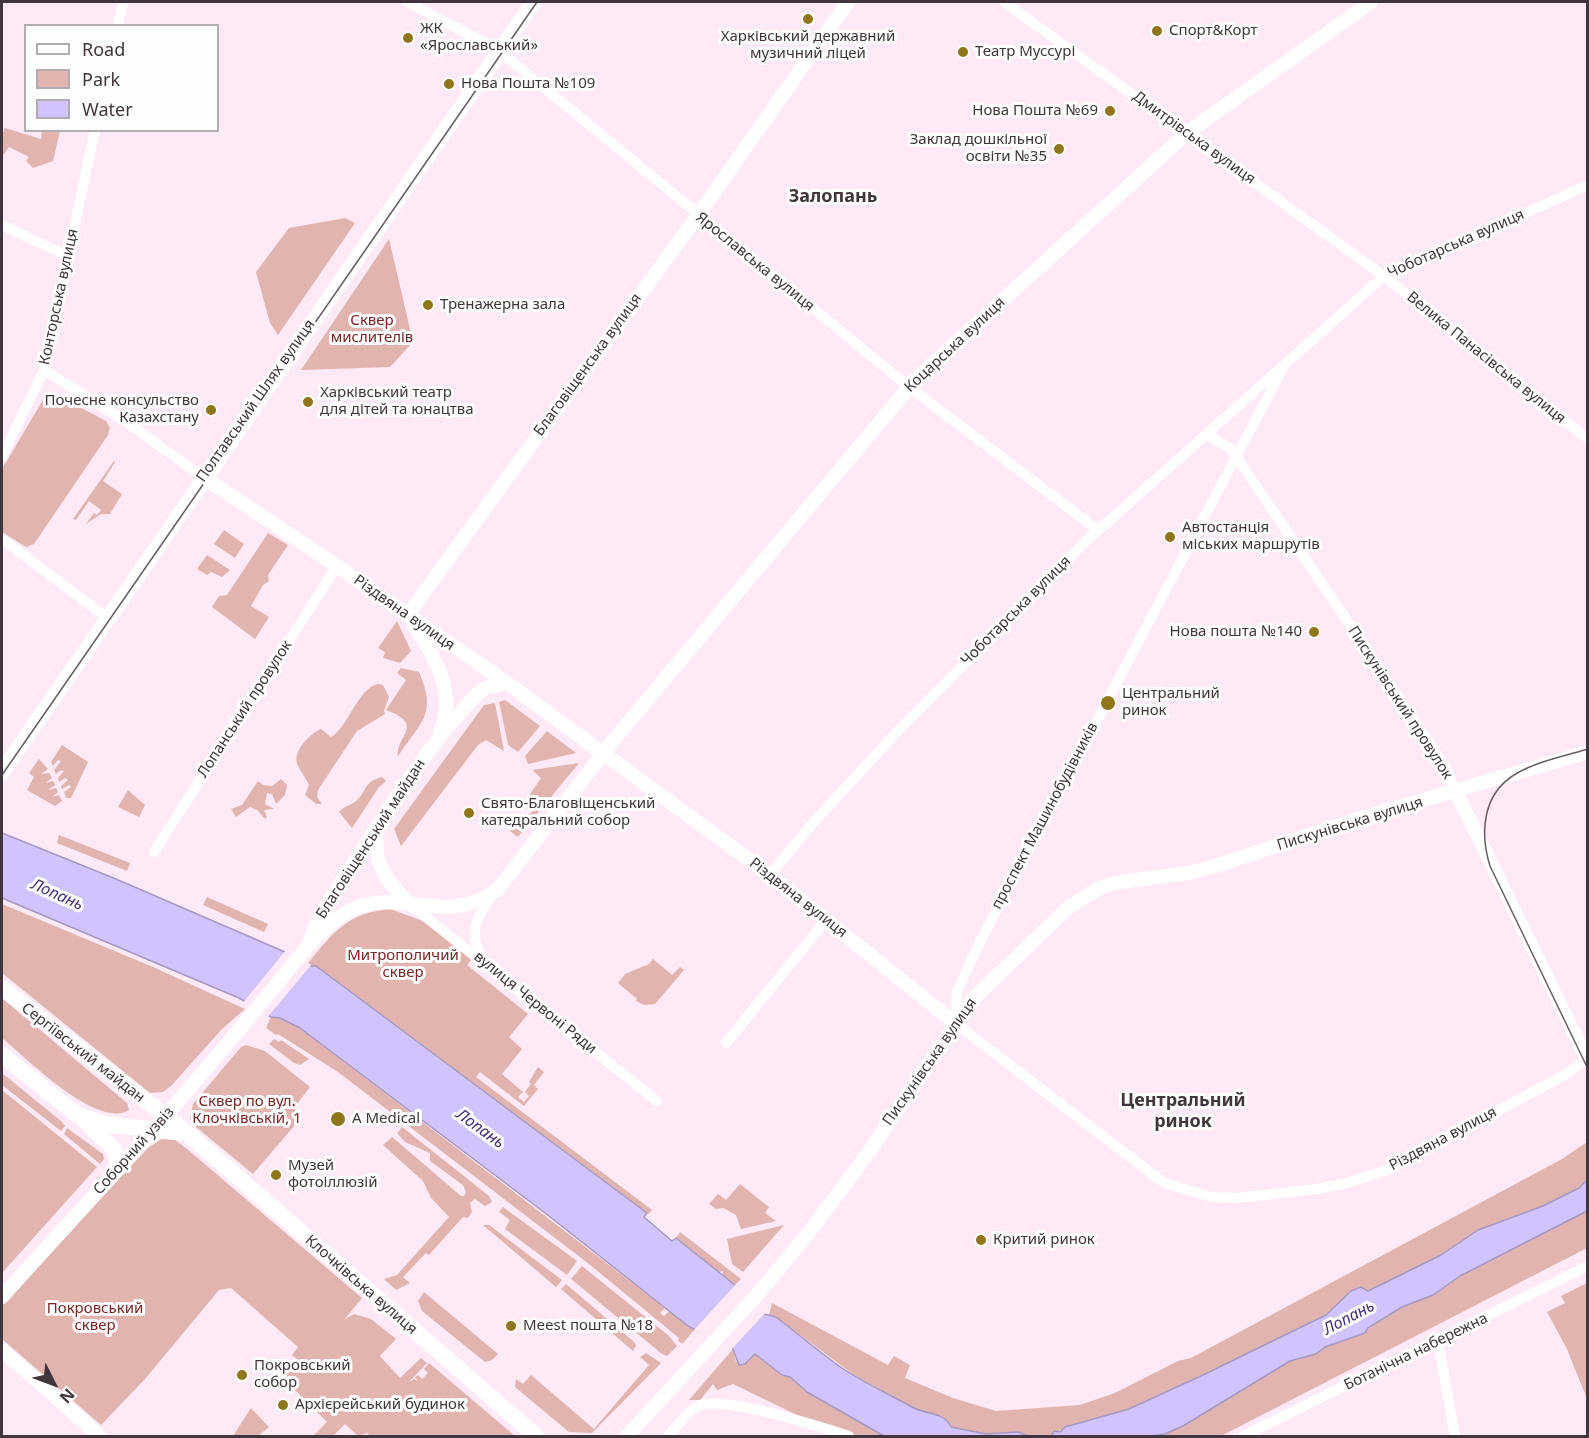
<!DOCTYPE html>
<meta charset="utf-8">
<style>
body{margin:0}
#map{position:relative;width:1589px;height:1438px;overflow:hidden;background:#fee9f6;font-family:"Noto Sans",sans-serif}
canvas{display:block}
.frame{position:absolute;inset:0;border:3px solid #41363d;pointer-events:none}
.legend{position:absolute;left:24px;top:24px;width:195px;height:108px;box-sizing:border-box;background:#fdfdfd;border:2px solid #b2adb0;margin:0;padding:8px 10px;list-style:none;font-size:18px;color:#41363d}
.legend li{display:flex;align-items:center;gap:12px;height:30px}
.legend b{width:30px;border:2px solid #b2adb0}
.north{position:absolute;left:24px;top:1354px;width:60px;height:60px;-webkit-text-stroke:4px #fdfdfd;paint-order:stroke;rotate:132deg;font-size:16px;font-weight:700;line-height:24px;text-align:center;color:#41363d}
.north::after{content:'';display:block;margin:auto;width:21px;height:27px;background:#41363d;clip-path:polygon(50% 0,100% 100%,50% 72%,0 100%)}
</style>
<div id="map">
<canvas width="1589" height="1438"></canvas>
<div class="frame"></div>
<ul class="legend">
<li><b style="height:8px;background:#fff"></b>Road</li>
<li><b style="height:16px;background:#e2b4af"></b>Park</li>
<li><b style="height:16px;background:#d1c3fd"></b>Water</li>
</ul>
<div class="north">N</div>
</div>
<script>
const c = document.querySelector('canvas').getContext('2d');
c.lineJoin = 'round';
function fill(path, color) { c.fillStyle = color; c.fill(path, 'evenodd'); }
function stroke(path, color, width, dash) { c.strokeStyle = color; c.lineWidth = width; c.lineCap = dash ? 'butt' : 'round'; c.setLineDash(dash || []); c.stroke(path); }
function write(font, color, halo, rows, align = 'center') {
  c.font = font + ' "Noto Sans",sans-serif'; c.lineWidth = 6; c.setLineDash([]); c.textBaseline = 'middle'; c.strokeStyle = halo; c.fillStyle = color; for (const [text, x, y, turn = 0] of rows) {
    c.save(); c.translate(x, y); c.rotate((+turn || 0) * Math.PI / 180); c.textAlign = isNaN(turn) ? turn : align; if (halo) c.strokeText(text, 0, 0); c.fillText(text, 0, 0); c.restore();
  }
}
const green = new Path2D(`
 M5,128L41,139L42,131H60L53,161L33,168L26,161L29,157L9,147L2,157V135Z
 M345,218L355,223L278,335L270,323L256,272L289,228Z
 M389,239L413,342L390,367L301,370Z
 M47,393L55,394L106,421L110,428L108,435L34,544L26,547L2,532V469Z
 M114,461L115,462L103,481L122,494L110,514H101L86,524L94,513L97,515L101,510L89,501L76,520L73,519Z
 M224,530L244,544L235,558L214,544Z
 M268,533L288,545L268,575L269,581L263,585L251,606L269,617L255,639L212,607L219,596L227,595Z
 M207,555L230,570L222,577L211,572L207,575L197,569Z
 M397,621L411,651L400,663L383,658L385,652L378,648Z
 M401,668L419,672C437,714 422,721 398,756C396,735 426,725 386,710L406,680L397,673Z
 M378,684L383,685L389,697L384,711L385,714L357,731L318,790L317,797L322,804H316L305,795L309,785C306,778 300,771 297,764C293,750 311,733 321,729L331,737C346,730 359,687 378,684Z
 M505,700L540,726L518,752L508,745L499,702Z
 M495,703L504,751L486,740L478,745L401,846L394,829L484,705Z
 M547,731L576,753L528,764L525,756Z
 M62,745L88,762L71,798H66L64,792L71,787L69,785L62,789L61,786L68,780L65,778L59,782L58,778L64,771L61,770L56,774L54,770L61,761L58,760L53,766L51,762Z
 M39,759L48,769L41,774L49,773L52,778L46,783L53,781L55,785L48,790L56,788L58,792L52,797L59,795L62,801L55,806L27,790L34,777L29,773Z
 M579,763L518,837L510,831L534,810L530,794L541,778L532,770Z
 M382,777L386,781L379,787L352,828L339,812C344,806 349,806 355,802C367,793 362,782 382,777Z
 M281,779L287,785L285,795L276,804L272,794L267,793L265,804L274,809L264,810L267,817L265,819L257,810L250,807L236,817L231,809L242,805L258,781L263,785L272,786Z
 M128,790L145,805L139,817L118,807Z
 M59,835L130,863L127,871L57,843Z
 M207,897L268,924L264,932L203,905Z
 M2,904L153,967L245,1009L222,1029L171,1086L163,1092L150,1093L2,973Z
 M390,909L423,921L472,959L467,965L528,1014L509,1037L522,1049L502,1074L523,1092L518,1097L524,1102L529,1096L525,1092L531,1084L529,1082L538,1067L544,1072L534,1085L538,1089L524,1106L480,1072L476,1077L652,1210L649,1214L417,1041L308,963C334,932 347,913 390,909Z
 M653,959L672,975L680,967L684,970L655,1004L644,1005L636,1001L637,999L618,983L625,974L649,964Z
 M2,998L127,1103L129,1110C98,1130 26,1058 2,1038Z
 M271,1017L280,1018L300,1028L665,1308L660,1313L664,1316L669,1311L688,1326L696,1328L682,1344L678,1340L679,1338L589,1264L338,1072L278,1034L276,1035L266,1028Z
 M274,1039L279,1042L281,1040L309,1059L300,1065L294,1063L269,1044Z
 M246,1045L265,1051L310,1087L294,1108L301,1118L253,1174L196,1127L190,1119L193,1104L241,1047Z
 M2,1073L61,1121L65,1126L61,1131L2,1085Z
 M2,1090L97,1167L2,1273Z
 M402,1127L489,1196L492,1202L485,1206L475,1199L470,1203L472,1212L468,1218L463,1217L429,1255L426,1253L403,1277L410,1283L396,1290L384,1279L397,1275L449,1217L431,1198L423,1181L383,1145L392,1137L461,1196H464L466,1192L463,1185L430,1161V1153L405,1142L397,1133Z
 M67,1128L103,1154L104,1159L100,1164L64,1134Z
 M161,1139L175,1140L187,1149L362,1298L344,1320L354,1314L371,1319L396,1339L380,1356L400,1378L421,1358L427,1363L409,1382L414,1379L418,1381L415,1377L418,1375L422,1379L428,1373L424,1369L429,1363L515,1436H370L367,1433L358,1436L345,1424L333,1436H313L327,1422L278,1373L287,1361L295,1364L300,1362L292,1355L298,1347L231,1288L219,1290L145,1379L101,1425L2,1339V1303L148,1148Z
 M1587,1142V1180L1579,1188L1543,1206L1478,1230L1441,1255L1368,1291H1351L1336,1308L1303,1327L1129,1409L1065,1427L1051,1436H1028L1018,1432L986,1434L951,1427L942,1416L921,1412L854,1375L776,1317L769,1315L772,1303L888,1365L894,1356L910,1365L905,1378L953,1398L996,1411L1080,1405L1115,1393L1178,1361L1191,1358L1562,1159Z
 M740,1184L769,1207L765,1213L776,1221L741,1229L736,1215L723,1208L716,1209L709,1204L718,1194L726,1200Z
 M503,1207L577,1261L567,1275L505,1229L510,1220L499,1212Z
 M1587,1211V1248L1221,1436H1150L1165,1434L1183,1426L1290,1361L1350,1336L1356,1337L1402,1307L1433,1295L1460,1276Z
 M483,1225H489L562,1280L556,1287Z
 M784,1225L743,1272L732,1264L727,1239Z
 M680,1232L741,1279L735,1285L722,1275L723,1271L718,1272L676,1238Z
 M582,1266L669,1336L677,1346L667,1356L662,1354L571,1279Z
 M1587,1283V1399L1567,1349L1547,1312L1565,1303L1561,1296Z
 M566,1284L633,1341L636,1345L633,1351L561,1289Z
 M424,1292L498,1354L492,1360L485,1362L422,1311L418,1301Z
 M733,1349L736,1362L755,1354L782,1375L790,1377L807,1392L884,1436H831L801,1417L733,1384L717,1390L713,1384L700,1400H689Z
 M646,1353L661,1363L592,1433L569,1432L515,1387L516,1379L523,1384L531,1375L594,1429L649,1365L640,1357Z
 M251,1408L269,1427L258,1436H233Z`);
const water = new Path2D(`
 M2,833L116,879L285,952L310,966H316L647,1213L644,1217L672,1241L676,1238L735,1285L764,1314L776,1317C797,1333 817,1350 839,1366C862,1382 887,1393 912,1407C925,1415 944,1411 951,1427L986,1434L1018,1432L1028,1436H1044H884L807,1392L790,1377L782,1375L755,1354L745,1364L739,1365L733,1349L688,1326L549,1216L300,1028L280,1018L271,1017L239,998L2,898Z
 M1587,1180V1211L1460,1276L1433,1295L1402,1307L1368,1328L1365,1333L1325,1347L1316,1354L1290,1361L1183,1426L1165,1434L1150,1436H1051L1054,1431L1060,1432L1065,1427L1129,1409L1205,1374L1326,1315L1351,1291L1361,1287L1368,1291L1441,1255L1478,1230L1543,1206L1579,1188Z`);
const pier = new Path2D(`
 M286,950L311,965L267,1018L242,1004Z
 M737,1283L767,1311L730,1351L694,1330Z`);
const street = new Path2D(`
 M407,2L497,49L909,387L1098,530
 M1004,2L1384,276L1588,439
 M118,26L123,2
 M2,225L67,256
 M1283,368L982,938L957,991L955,1023L1164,1183L1212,1197L1237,1198L1317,1189L1347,1183L1390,1169L1568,1073L1586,1059
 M44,370L125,421L203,477
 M1208,435L1231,449L1236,456L1445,766L1456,792
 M2,456L44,370L95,130
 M2,539L106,617
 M154,852L337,566
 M770,875L812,824L896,733L1082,545L1384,276L1588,185
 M412,906L657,1101
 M483,958C465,932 479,914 495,892
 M726,1043L827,919
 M1438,1341L1455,1436
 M668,1436C677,1427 691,1405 705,1404C736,1400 818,1426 849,1436
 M1243,1436L1588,1266`);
const secondary = new Path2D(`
 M203,477L337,566L507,683L770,875L955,1023
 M407,616L704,207L848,2
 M414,625C435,657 457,693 440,732
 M1456,792L1588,1061
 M377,831C372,865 389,884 412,906
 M309,945C317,915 338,887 355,861C392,803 430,743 477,694L485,688L507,683
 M2,1297C69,1222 139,1149 204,1071C229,1042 253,1013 277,984C297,959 318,930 346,913C395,883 445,930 498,889L612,742L916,379L1187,133L1371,2
 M2,1350L100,1436
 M627,1436L757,1295L807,1235L869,1152L972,1000L1069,907L1098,889L1114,883L1189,873L1215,866L1368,816L1588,752`);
const primary = new Path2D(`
 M2,772L534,2
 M2,988L187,1133L536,1436
 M2,1055L76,1114L105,1124L185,1133
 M84,1120L114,1149L119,1168`);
const tram = new Path2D(`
 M1588,749C1564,756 1535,762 1514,775C1482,795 1480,834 1490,866L1588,1069
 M2,775L537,2`);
const markers = [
 [808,19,6,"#90751b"],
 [1157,31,6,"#90751b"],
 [408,38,6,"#90751b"],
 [963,52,6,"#90751b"],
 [449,84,6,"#90751b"],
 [1110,111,6,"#90751b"],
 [1059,149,6,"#90751b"],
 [428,305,6,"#90751b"],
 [308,402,6,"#90751b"],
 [211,410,6,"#90751b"],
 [1170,537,6,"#90751b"],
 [1314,632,6,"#90751b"],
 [1108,703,8,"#90751b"],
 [469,813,6,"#90751b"],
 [338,1119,8,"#90751b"],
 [276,1175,6,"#90751b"],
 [981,1240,6,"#90751b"],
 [511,1326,6,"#90751b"],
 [242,1375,6,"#90751b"],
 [283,1405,6,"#90751b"]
];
const poiNames = [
 ["ЖК",420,29],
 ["«Ярославський»",420,46],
 ["Спорт&Корт",1169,31],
 ["Харківський державний",808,37,"center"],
 ["музичний ліцей",808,54,"center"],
 ["Театр Муссурі",975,52],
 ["Нова Пошта №109",461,84],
 ["Нова Пошта №69",1098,111,"right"],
 ["Заклад дошкільної",1047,140,"right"],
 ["освіти №35",1047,157,"right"],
 ["Тренажерна зала",440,305],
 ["Харківський театр",320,393],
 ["для дітей та юнацтва",320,410],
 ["Почесне консульство",199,401,"right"],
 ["Казахстану",199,418,"right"],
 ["Автостанція",1182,528],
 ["міських маршрутів",1182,545],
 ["Нова пошта №140",1302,632,"right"],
 ["Центральний",1122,694],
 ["ринок",1122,711],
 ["Свято-Благовіщенський",481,804],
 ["катедральний собор",481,821],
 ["A Medical",352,1119],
 ["Музей",288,1166],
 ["фотоіллюзій",288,1183],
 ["Критий ринок",993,1240],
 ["Meest пошта №18",523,1326],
 ["Покровський",254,1366],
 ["собор",254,1383],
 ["Архієрейський будинок",295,1405]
];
const streetNames = [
 ["Дмитрівська вулиця",1194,138,36],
 ["Чоботарська вулиця",1456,244,-24],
 ["Ярославська вулиця",755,262,39],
 ["Конторська вулиця",59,297,-78],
 ["Коцарська вулиця",955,345,-43],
 ["Велика Панасівська вулиця",1486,358,39],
 ["Благовіщенська вулиця",588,365,-54],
 ["Полтавський Шлях вулиця",256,401,-55],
 ["Чоботарська вулиця",1016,611,-45],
 ["Різдвяна вулиця",404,613,35],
 ["Пискунівський провулок",1400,703,57],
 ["Лопанський провулок",245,709,-57],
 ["проспект Машинобудівників",1045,816,-62],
 ["Пискунівська вулиця",1350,824,-17],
 ["Благовіщенський майдан",371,839,-57],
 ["Різдвяна вулиця",798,898,38],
 ["вулиця Червоні Ряди",535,1003,39],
 ["Сергіївський майдан",83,1053,38],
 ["Пискунівська вулиця",930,1062,-55],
 ["Різдвяна вулиця",1443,1139,-28],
 ["Соборний узвіз",134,1151,-48],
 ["Клочківська вулиця",361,1285,41],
 ["Ботанічна набережна",1416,1352,-26]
];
const parkNames = [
 ["Сквер",372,321],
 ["мислителів",372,338],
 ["Митрополичий",403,956],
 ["сквер",403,973],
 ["Сквер по вул.",247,1102],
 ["Клочківській, 1",247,1119],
 ["Покровський",95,1309],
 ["сквер",95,1326]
];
const waterNames = [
 ["Лопань",57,895,24],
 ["Лопань",480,1129,36],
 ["Лопань",1349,1318,-28]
];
const quarterNames = [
 ["Залопань",833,197],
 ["Центральний",1183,1101],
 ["ринок",1183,1122]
];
fill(green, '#e2b4af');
fill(water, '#d1c3fd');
stroke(water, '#a699c3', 1.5);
fill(pier, '#fee9f6');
stroke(street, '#fff', 10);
stroke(secondary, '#fff', 14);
stroke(primary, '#fff', 16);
stroke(tram, '#695c64', 1.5);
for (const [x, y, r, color] of markers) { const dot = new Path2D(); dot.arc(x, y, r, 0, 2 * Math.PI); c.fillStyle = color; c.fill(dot); stroke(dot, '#fdfdfd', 2); }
write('15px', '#41363d', '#fdfdfd', poiNames, 'left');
write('15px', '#41363d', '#fdfdfd', streetNames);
write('15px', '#752625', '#fdfdfd', parkNames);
write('italic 16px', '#462f73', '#fdfdfd', waterNames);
write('bold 18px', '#41363d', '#fdfdfd', quarterNames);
</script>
